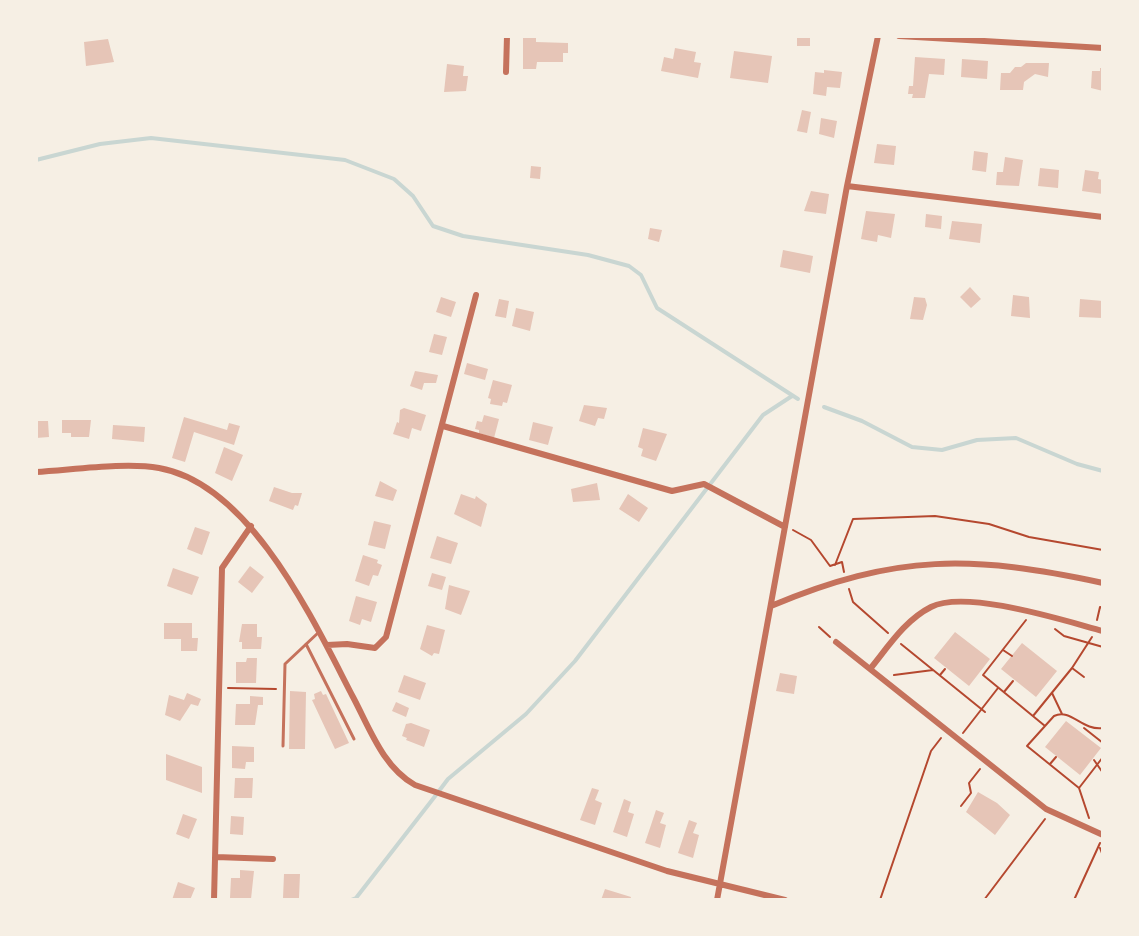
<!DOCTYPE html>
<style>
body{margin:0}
#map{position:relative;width:1139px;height:936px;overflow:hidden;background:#f6efe4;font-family:"IBM Plex Sans",sans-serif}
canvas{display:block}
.frame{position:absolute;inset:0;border:38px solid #f6efe4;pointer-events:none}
</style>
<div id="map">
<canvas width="1139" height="936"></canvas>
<div class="frame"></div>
</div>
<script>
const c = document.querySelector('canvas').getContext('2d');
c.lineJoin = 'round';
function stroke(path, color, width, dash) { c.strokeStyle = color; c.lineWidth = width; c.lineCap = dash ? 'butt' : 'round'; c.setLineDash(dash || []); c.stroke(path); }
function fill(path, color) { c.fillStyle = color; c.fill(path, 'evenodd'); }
const stream = new Path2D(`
 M36,160L100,144L151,138L345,160L394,179L413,196L433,226L463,236L588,255L629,266L641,275L657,308L798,399
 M824,407L862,421L912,447L942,450L977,440L1016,438L1077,464L1103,471
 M439,791L448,779L526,714L575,661L763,415L792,396
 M351,900L356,898L436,795`);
const building = new Path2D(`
 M523,36H536V42L568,43V53H563V62H537L536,69H523Z
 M797,36H810V46H797Z
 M108,39L114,62L86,66L84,42Z
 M675,48L696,52L694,62L701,63L698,78L661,71L664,57L673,59Z
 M734,51L772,56L768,83L730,78Z
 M915,57L945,59L944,75L929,74L925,98H912L913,94H908L909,86H913Z
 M962,59L988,61L987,79L961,77Z
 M1026,63H1049L1048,77L1035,74L1024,82L1023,90H1000L1001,73H1010L1015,67H1021Z
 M447,64L464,66L463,76H468L466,91L444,92Z
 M1100,68H1103V91L1091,88L1092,71H1100Z
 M824,70L842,72L840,88L827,87L826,96L813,94L815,72L824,73Z
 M802,110L811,112L807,133L797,131Z
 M821,118L837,121L834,138L819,134Z
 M877,144L896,146L894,165L874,163Z
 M974,151L988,153L986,172L972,170Z
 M1005,157L1023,160L1019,186L996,185L997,172H1003Z
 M531,166L541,167L540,179L530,178Z
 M1040,168L1059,170L1058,188L1038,186Z
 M1085,170L1099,172L1098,179L1103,180V194L1082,191Z
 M811,191L829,194L826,214L804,211Z
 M866,211L895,214L891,238L878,235L877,242L861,239Z
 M926,214L942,216L941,229L925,227Z
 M952,221L982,224L980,243L949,239Z
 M650,228L662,230L659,242L648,239Z
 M783,250L813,256L810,273L780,267Z
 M970,287L981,299L971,308L960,297Z
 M1013,295L1029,297L1030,318L1011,316Z
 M441,297L456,302L451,317L436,312Z
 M914,297L925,298L927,305L923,320L910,319Z
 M499,299L509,301L506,318L495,316Z
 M1080,299L1103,301V318L1079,317Z
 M516,308L534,312L530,331L512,326Z
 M434,334L447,337L442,355L429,352Z
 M467,363L488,369L485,380L464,374Z
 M415,371L438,375L436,383H424L422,390L410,386Z
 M493,380L512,385L507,403L503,402L502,406L490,404L491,399L488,398Z
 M584,405L607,408L604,419L598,418L595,426L579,421Z
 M404,408L426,415L421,431L412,428L409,439L393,434L397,422L399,423L400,410Z
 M484,415L499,419L494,438L479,433V430L475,429L477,421L482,422Z
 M184,417L227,430L229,423L240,426L234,445L194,432L185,462L172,458Z
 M62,420H91L89,437H71V433H62Z
 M36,421H48L49,437L36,438Z
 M533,422L553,427L548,445L529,440Z
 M113,425L145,427L144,442L112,439Z
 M643,428L667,434L656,461L641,456L643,449L638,447Z
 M224,447L243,455L232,481L215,473Z
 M380,481L397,490L393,501L375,496Z
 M597,483L600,500L573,502L571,489Z
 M274,487L292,493H302L298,506L295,505L293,510L269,501Z
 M461,494L475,499L476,496L487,504L481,527L454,514Z
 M628,494L648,508L639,522L619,509Z
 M374,521L391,525L385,549L368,545Z
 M195,527L210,532L202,555L187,549Z
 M437,536L458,543L451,564L430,558Z
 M363,555L378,560L377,563L382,565L378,576L373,575L369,586L355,581Z
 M250,566L264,577L252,593L238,582Z
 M173,568L199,577L192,595L167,586Z
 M432,573L446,577L442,590L428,586Z
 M449,585L470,591L461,615L445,609Z
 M356,596L377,602L371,622L362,619L360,625L349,621Z
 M164,623H192V638H198L197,651H181V639H164Z
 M242,624H257V637H262L261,649H242V642H239Z
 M427,625L445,630L439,654L434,653L432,656L420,649Z
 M955,632L990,659L969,686L934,658Z
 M1022,643L1057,671L1036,697L1001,669Z
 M247,658H257L256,683H236V662H246Z
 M780,673L797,676L794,694L776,691Z
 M404,675L426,683L420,700L398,692Z
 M290,691L306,692L305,749H289Z
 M321,691L323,695L326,694L349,743L335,749L312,700L315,699L314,694Z
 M187,693L201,699L198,706L191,704L180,721L165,715L169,695L184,700Z
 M250,696L263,697V705H258L255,725H235L236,704H250Z
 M396,702L409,708L406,717L392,711Z
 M1066,721L1101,748L1080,775L1045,747Z
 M411,723L430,730L424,747L406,740L407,738L402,736L406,724Z
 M232,746L254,747V762H246L245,769L232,768Z
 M166,754L202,767V793L166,780Z
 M235,778H253L252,798H234Z
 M592,788L599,790L595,800L602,803L595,825L580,820Z
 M978,792L997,803L1010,815L995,835L966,812Z
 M624,799L631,802L628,812L634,814L627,837L613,832Z
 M656,810L664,813L660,823L666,825L660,848L645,843Z
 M183,814L197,819L189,839L176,834Z
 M231,816L244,817L243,835L230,834Z
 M689,820L697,823L693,833L699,835L693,858L678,853Z
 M240,870L254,871L251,899L230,898L231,878H240Z
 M284,874H300L299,898H283Z
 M178,882L195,888L190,900H172Z
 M605,889L631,897L630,900H601Z`);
const path = new Path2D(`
 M793,530L811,540L830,566L842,562L844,572
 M835,565L853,519L935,516L989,524L1029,537L1103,550
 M849,589L853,602L888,633
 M1026,620L983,675L1045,726
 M1097,620L1100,607L1103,608
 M819,627L830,637
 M1055,629L1064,636L1103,647
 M901,644L985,712
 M1003,650L1012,656
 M1072,668L1084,677
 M894,675L933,670
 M940,675L945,669
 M228,688L276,689
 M1004,692L1013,681
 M1052,693L1062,714
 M1033,716L1072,668L1092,637
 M1084,728L1103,743
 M963,733L998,688
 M1094,760L1103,773
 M1050,764L1056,757
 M1079,788L1103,757
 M961,806L971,793L969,783L980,769
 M1089,818L1079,788L1027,746L1054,716C1071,708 1082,731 1103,728
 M1100,848L1103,856
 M880,900L931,751L941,738
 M984,900L1045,819
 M1074,900L1100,843`);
const service = new Path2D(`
 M306,644L354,739
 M283,746L285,664L319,632`);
const minor = new Path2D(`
 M899,36L1103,48
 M506,72L507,36
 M847,186L1103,217
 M443,426L672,491L704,484L785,527
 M36,472C72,470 125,462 159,468C251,484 314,622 353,697C370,729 383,767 415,785L667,871L785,900
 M771,606C897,553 972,555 1103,583
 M836,642L1046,809L1103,835
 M327,645L347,644L375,648L386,637L476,295
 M870,669C888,647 905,620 931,607C966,589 1065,621 1103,631
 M216,857L273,859
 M214,900L222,568L251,526
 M717,900L847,186L878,36`);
stroke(stream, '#c9d6d2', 4);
fill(building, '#e6c5b7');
stroke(path, '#b5482f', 2);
stroke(service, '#c5725c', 3);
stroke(minor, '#c5725c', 6);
</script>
